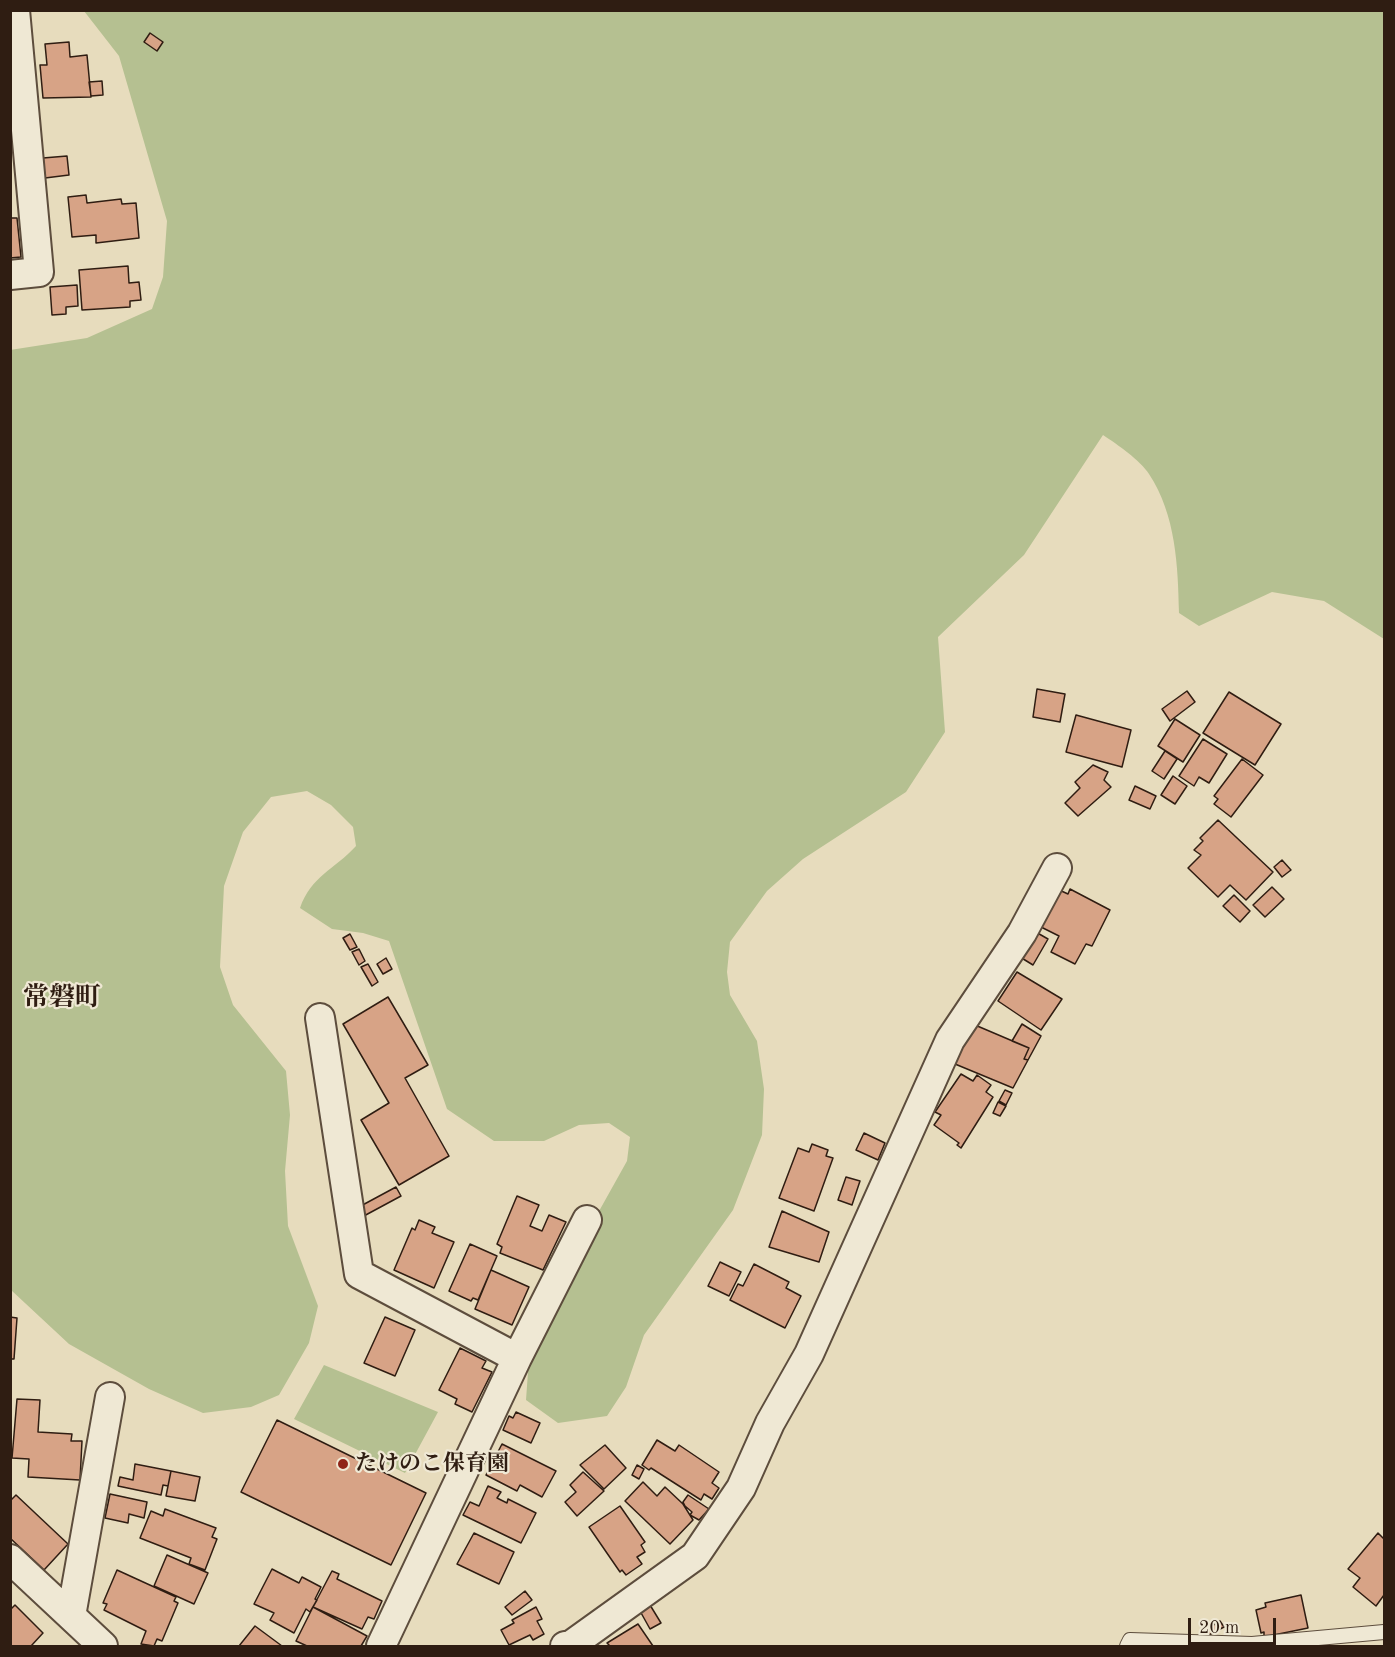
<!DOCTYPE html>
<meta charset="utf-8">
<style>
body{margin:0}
#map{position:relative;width:1395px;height:1657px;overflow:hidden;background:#e7dcbd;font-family:"Old Standard TT",serif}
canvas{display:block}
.frame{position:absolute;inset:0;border:12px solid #2f1d12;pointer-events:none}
.scale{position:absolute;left:1188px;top:1618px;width:88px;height:27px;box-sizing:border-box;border:3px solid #2f1d12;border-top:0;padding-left:8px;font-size:18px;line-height:21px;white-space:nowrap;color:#2f1d12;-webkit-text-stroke:4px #efe8d4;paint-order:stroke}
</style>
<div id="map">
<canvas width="1395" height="1657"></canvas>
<div class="frame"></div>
<div class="scale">20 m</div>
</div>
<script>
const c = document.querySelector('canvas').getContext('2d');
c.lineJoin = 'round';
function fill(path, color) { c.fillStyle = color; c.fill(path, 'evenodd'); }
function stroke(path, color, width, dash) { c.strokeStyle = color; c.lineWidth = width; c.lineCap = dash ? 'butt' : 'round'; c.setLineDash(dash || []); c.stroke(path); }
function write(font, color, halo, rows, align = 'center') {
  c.font = font + ' "Old Standard TT","Noto Serif JP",serif'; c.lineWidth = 4.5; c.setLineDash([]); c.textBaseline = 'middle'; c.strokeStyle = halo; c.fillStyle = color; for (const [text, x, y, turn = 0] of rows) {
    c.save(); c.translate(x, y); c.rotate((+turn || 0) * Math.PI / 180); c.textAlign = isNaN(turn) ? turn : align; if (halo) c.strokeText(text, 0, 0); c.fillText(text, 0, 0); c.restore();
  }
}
const green = new Path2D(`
 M84,11H1384V639L1324,601L1272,592L1199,626L1179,613C1178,566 1176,515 1149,474C1140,460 1118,445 1103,435L1024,555L938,637L945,732L906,792L803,859L767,891L730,942L727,972L730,995L757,1041L764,1089L762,1135L733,1210L644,1335L626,1387L607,1416L558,1423L526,1400L529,1358L579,1247L627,1161L630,1137L609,1123L579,1125L544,1141H494L447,1109L389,941L363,933L332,929L300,908C311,876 334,870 356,846L353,827L331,805L307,791L271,797L243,832L224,886L220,967L233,1005L286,1071L290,1115L285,1171L288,1226L318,1306L309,1343L279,1395L251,1407L203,1413L149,1389L69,1344L11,1290L10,350L87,338L152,309L163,277L167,221L119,56Z
 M324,1365L438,1412L405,1473L294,1419Z`);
const building = new Path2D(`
 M150,33L163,42L157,51L144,42Z
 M69,42L70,57L87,55L91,97L43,98L40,65H47L45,44Z
 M102,81L103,95L91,96L89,82Z
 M67,156L69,175L45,178L43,158Z
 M86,195L87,203L121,199L122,204L136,203L139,238L96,243V235L72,237L68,197Z
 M10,218H17L21,257L10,258Z
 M128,266L129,283L139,282L141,300L130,301V307L82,310L79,270Z
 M77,285L78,306L66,307V314L52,315L50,287Z
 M1037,689L1065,694L1060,722L1033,717Z
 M1187,691L1195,702L1170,721L1162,709Z
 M1229,692L1281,724L1255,765L1203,733Z
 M1076,715L1131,730L1122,767L1066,752Z
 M1175,719L1200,735L1183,762L1158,746Z
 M1203,739L1227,754L1209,783L1199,777L1194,786L1179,776Z
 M1165,751L1177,759L1164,779L1152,771Z
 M1242,759L1263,775L1231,817L1214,804L1218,799L1214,796Z
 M1093,765L1108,772L1104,780L1111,787L1078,816L1065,803L1080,788L1075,782Z
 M1173,776L1187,786L1175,804L1161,795Z
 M1135,786L1156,796L1150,809L1129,800Z
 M1218,820L1273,872L1246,900L1230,885L1218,897L1188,868L1201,855L1194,850L1203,841L1200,838Z
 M1282,860L1291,870L1282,877L1274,867Z
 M1272,887L1284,899L1265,917L1253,905Z
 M1057,889L1068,894L1070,889L1110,910L1092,946L1086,944L1075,964L1051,952L1059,936L1039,926Z
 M1234,895L1250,911L1240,922L1223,906Z
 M1034,931L1048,939L1033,965L1020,957Z
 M350,934L357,947L350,950L343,938Z
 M359,949L365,961L359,965L352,952Z
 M386,958L392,969L383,974L377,964Z
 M368,964L378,982L372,986L361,967Z
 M1017,972L1062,999L1041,1030L998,1001Z
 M388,997L428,1065L405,1078L449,1156L399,1185L361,1120L389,1103L343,1024Z
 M1022,1024L1041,1036L1028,1060L1024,1059L1029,1048L1012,1041Z
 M975,1025L1029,1048L1024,1059L1028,1060L1013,1088L955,1064L970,1030Z
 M961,1074L973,1081L977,1075L991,1085L986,1092L993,1097L961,1148L957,1145L959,1143L934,1125L941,1115L935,1112Z
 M1005,1090L1012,1093L1006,1105L999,1101Z
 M998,1102L1006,1106L1000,1116L993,1113Z
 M864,1133L885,1143L878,1160L856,1150Z
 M812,1144L828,1150L826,1156L833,1158L814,1211L779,1198L798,1148L809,1152Z
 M846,1177L860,1181L852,1205L838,1200Z
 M396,1187L401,1196L362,1217L357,1208Z
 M517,1196L539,1205L530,1226L542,1231L549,1215L566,1222L543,1270L500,1253L502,1247L497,1244Z
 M782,1211L829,1232L819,1262L769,1247Z
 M419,1220L435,1227L432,1233L454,1242L434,1288L394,1270L412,1228L415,1230Z
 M470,1244L497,1256L478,1300L473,1298L471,1301L449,1291Z
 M720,1262L741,1272L729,1296L708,1286Z
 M754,1264L789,1282L786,1288L801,1296L785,1328L730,1300L738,1284L743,1286Z
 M491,1270L529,1287L512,1325L475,1309Z
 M10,1317L17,1318L14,1359H10Z
 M385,1317L415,1330L395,1376L364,1363Z
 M460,1348L486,1361L482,1368L492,1372L472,1412L455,1404L457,1399L439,1390Z
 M17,1399L40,1400L38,1432L72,1434L71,1441H82L80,1480L28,1477L29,1459L12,1458Z
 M516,1412L540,1423L531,1443L503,1430L509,1416L513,1418Z
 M277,1420L426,1493L391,1565L241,1492Z
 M657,1440L675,1451L679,1445L719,1472L712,1483L719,1488L712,1499L704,1494L701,1500L651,1468L649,1470L642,1465Z
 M502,1444L556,1471L542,1497L520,1485L517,1491L486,1475Z
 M605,1445L626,1468L604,1489L580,1465Z
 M135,1464L171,1471L168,1486L163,1485L161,1495L118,1486L120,1477L133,1480Z
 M637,1465L644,1469L639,1479L632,1475Z
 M171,1471L200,1477L195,1501L166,1496Z
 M583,1472L604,1491L577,1516L565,1502L576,1492L570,1485Z
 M643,1482L657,1496L665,1487L683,1504L693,1520L670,1544L625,1501Z
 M488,1486L501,1492L497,1498L507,1503L508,1499L536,1513L521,1543L463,1515L470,1502L479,1506Z
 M110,1494L147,1502L144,1518L129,1514L128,1523L105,1518Z
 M16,1495L68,1544L44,1570L10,1538V1501Z
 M688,1495L709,1509L699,1520L690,1515L692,1512L685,1506L683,1502Z
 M620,1506L645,1542L641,1545L645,1552L637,1557L642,1564L626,1575L622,1570L620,1572L589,1527Z
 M165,1509L216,1528L212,1537L217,1539L205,1570L189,1564L191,1558L140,1538L151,1511L163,1516Z
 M474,1533L514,1552L499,1584L457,1564Z
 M1378,1533L1384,1539V1595L1376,1606L1353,1587L1360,1578L1348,1569Z
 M167,1555L208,1573L194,1604L154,1586Z
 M272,1569L299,1583L302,1577L321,1587L315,1599L317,1600L310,1612L306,1609L294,1633L270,1620L274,1613L254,1604Z
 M117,1570L176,1597L174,1601L178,1603L162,1641L157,1639L154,1646L141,1644L146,1631L104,1610L107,1604L103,1603Z
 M332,1571L339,1574L337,1579L382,1601L374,1619L368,1617L362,1629L313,1607Z
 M525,1591L532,1600L512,1615L505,1607Z
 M1301,1595L1308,1628L1264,1637V1632L1261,1633L1256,1610L1266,1607L1265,1603Z
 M15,1605L43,1633L31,1646H10V1610Z
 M650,1605L661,1623L650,1629L640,1611Z
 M313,1607L367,1636L361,1646H307L296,1641Z
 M536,1607L542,1619L537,1621L544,1634L533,1640L530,1635L509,1645L501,1630L514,1623L512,1620Z
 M1220,1621L1224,1627L1205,1637L1202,1632Z
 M638,1624L653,1646H610L607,1643Z
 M255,1626L282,1646H239Z`);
const service = new Path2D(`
 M1127,1646L1130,1640L1252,1644L1384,1632`);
const minor = new Path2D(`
 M10,275L39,272L15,10
 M320,1018L359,1274L517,1358L381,1646
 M517,1358L587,1220
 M10,1559L71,1616
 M103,1646L71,1616L110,1397
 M565,1646L571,1645L695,1556L741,1488L770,1423L809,1354L950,1040L1022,933L1057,868`);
const markers = [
 [343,1464,6,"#8f2418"]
];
const poiNames = [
 ["たけのこ保育園",355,1464]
];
const quarterNames = [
 ["常磐町",62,998]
];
fill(green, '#b5c091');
fill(building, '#d7a386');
stroke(building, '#2f1d12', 1.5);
stroke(service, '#5d4d3d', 16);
stroke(minor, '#5d4d3d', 32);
stroke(service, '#efe8d4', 14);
stroke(minor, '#efe8d4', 28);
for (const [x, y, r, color] of markers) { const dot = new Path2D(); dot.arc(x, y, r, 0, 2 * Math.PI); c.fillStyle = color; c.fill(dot); stroke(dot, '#efe8d4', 2); }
write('bold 22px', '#2f1d12', '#efe8d4', poiNames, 'left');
write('bold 26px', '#2f1d12', '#efe8d4', quarterNames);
</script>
